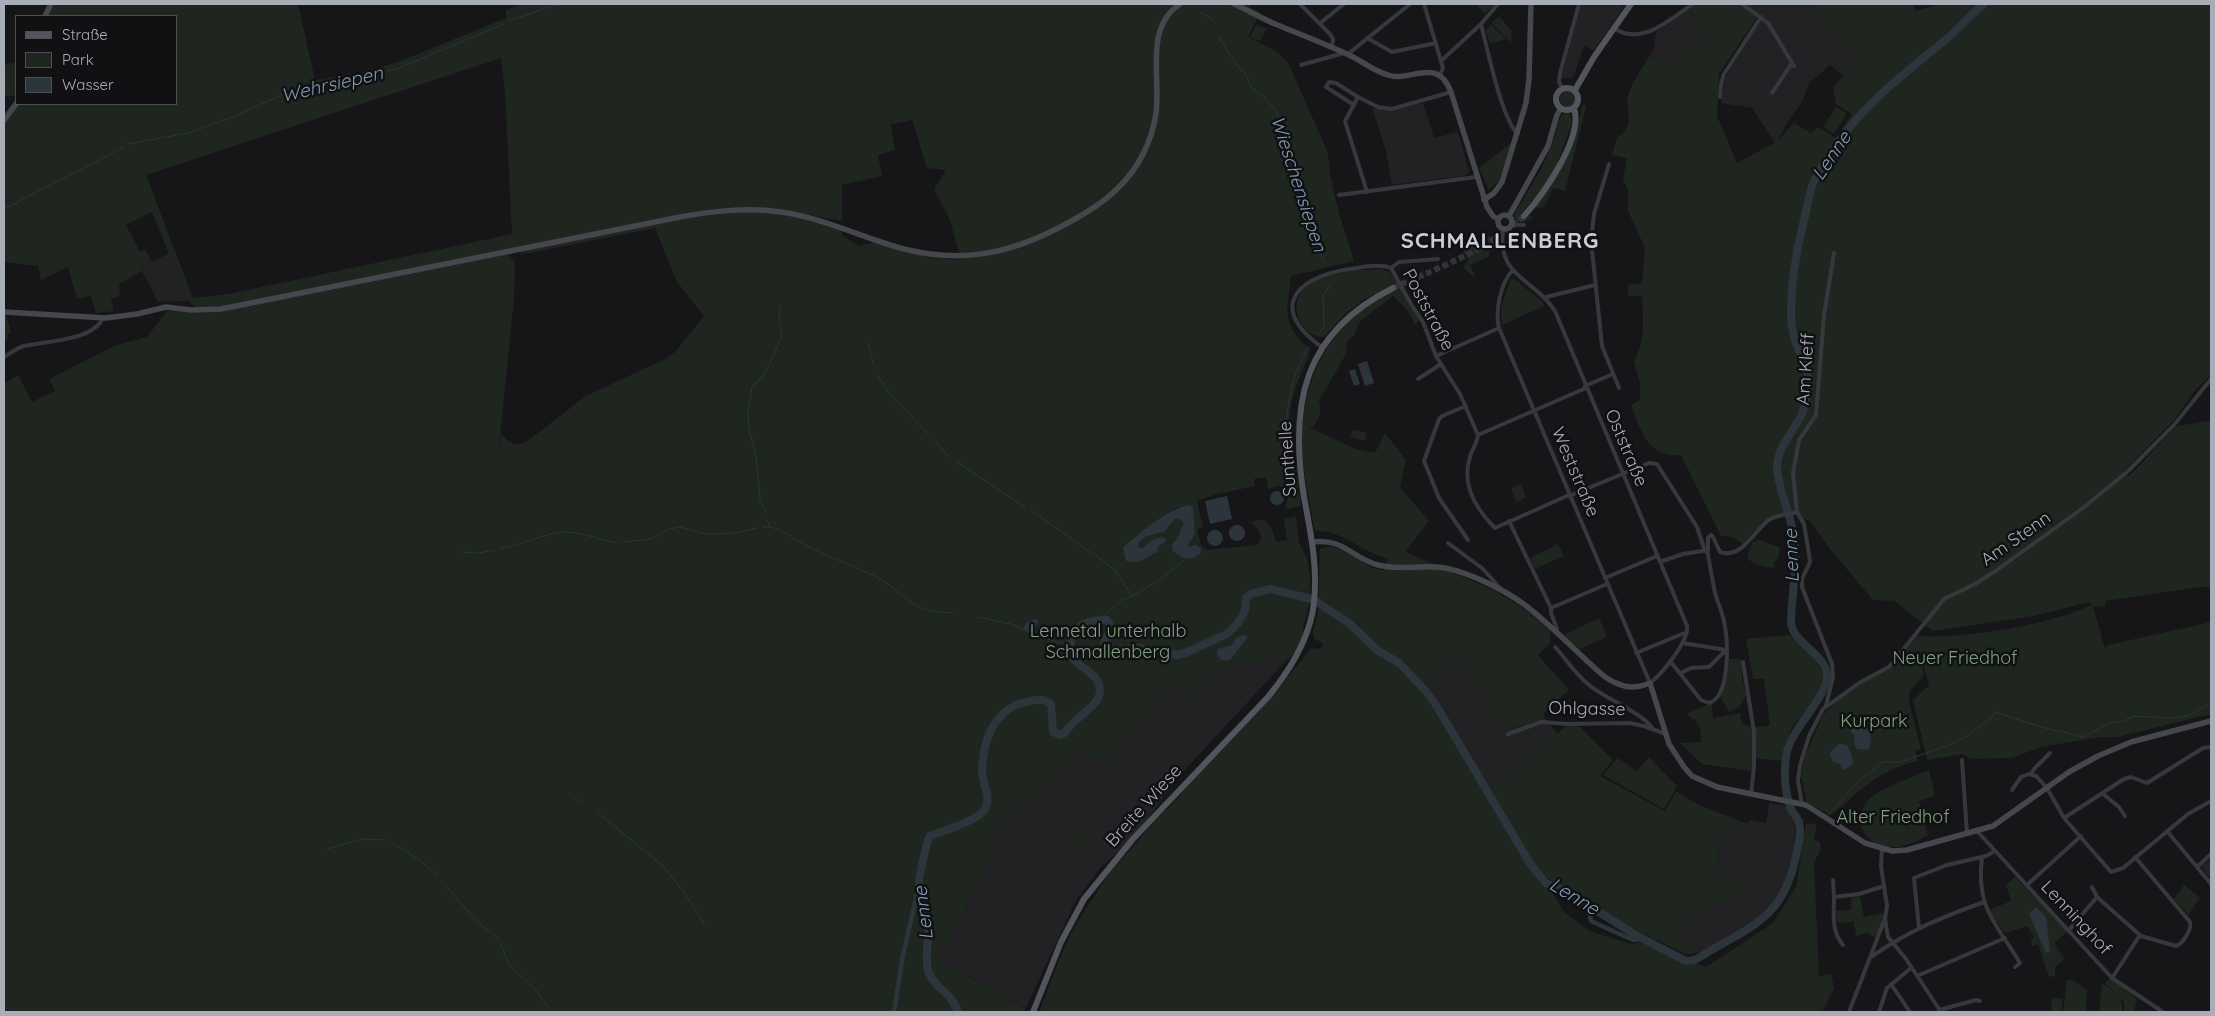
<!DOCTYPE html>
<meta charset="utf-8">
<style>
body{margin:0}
#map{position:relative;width:2215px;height:1016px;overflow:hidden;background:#161618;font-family:Quicksand,sans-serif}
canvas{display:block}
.frame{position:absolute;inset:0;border:5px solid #a8adb8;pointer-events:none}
.legend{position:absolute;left:15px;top:15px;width:162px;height:90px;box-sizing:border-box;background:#111113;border:1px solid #4d4f55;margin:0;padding:6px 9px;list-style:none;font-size:15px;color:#a8adb8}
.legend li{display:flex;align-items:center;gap:10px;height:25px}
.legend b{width:25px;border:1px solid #4d4f55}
</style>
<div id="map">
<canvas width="2215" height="1016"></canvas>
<div class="frame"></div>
<ul class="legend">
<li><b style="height:6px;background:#53555c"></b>Straße</li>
<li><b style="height:14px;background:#1e261f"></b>Park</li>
<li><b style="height:14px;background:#2c353c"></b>Wasser</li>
</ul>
</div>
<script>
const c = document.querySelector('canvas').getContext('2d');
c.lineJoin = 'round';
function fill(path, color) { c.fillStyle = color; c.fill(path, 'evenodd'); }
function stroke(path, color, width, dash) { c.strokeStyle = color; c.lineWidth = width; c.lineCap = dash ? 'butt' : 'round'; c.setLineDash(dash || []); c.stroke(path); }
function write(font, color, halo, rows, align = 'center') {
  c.font = font + ' Quicksand,sans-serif'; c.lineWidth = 5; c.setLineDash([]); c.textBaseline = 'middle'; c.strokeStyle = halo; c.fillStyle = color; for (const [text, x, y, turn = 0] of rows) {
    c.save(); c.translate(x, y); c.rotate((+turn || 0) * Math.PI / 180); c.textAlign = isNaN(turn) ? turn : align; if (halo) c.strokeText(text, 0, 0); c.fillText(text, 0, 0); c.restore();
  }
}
const built = new Path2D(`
 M1581,4H1619L1624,7L1594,50L1584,46L1573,78H1561Z
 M1745,4H1809L1861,59L1844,76L1830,65L1809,83L1802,102L1786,124L1778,141L1775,143L1752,108L1721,103L1724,80L1732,65L1763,17Z
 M1690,9L1705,39L1668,64L1650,55L1654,47L1656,32Z
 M1423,103L1434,138L1458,132L1469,172L1464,176L1392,185L1386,151L1372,108L1396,110Z
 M170,253L188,296V301L158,302L140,267Z
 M1271,651L1284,663L1179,776L1133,839L1101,867L1075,902L1026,1008L937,959L988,868L992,835L1015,798L1027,801L1080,751L1111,763L1125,737L1171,684L1244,656Z
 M1459,656L1484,694L1489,717L1498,714L1504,722L1496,729H1513L1545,719L1558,734L1528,759L1526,765L1488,788L1440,704L1424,681Z
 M1769,803L1791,807L1795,826L1794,867L1785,886L1771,907L1756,920L1707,950L1692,954L1683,937L1682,923L1690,916L1726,900L1738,893L1755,874L1721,876L1716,838L1731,832L1740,821L1748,823L1751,820L1766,823Z`);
const green = new Path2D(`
 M53,4H298L315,80L359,73L398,62L506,18V10L521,4H1249V7L1260,13L1248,37L1276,51L1288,62L1328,153L1330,175L1339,213L1354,261L1291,276C1288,309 1279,324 1310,349C1310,356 1298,379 1295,389C1287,414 1289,440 1291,465L1296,466L1301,506L1285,509C1286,499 1291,500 1285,488L1278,486L1268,489L1266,477L1254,479L1255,486L1217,494L1197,501L1203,527L1197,529L1201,545L1206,550L1257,545L1261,540L1260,532L1251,522L1264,519L1272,529L1276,542L1287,540L1284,519L1296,516L1299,543L1307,558L1310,575V601L1303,627L1304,632L1300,643L1295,653L1284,663L1276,656L1267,657L1262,662L1252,663L1248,659L1235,662L1187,697L1171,684L1125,737L1111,763L1080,751L1027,801L1020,799L1015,808L1012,807L992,838L988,868L937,959L1025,1008L1024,1012H4V384L18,375L32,402L55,391L49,379L116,345L147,337L167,311L213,312L508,254L515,262L514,299L497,466L501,434C509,442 514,447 526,442L586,396L665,359L675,352L704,316L677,282L655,228L519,255L523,251L693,217L734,212L770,213L801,218L842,230V235L859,246L874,242L932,258L961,260L950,220L934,189L946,170L927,168L912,120L891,124L895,150L878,155L882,176L842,185V221C794,212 755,204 706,210L224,306L197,308L188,301L152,212L126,225L140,252L145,250L152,261L140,267L142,271L119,284L120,296L111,299L114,311L96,313L91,296L77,299L68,267L41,280L38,266L4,262V123L19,104H176V16H48ZM501,58L505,93L512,234L229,294L193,298L146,175ZM1178,507L1195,534L1188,544L1189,547L1177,539L1184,522L1176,518L1164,532L1147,536L1138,543V547L1143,548L1152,540L1138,562L1135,537ZM1035,619L1039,620C1039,625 1035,630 1031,632L1022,628L1027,622Z
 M1475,4H1495L1485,14Z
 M1697,4H1739L1756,15V19L1719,74L1717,116L1737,163L1778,141L1794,123L1811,133L1818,127L1836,138L1852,114L1836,104L1833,87L1861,59L1809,4H1914L1916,11L1939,4H2211V375L2195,390L2174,420L2123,472L2129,476L2177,426L2208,421L2211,423V587H2199L2106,601L2105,606L2098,607L2093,606L2105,649L2108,645L2211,622V714L2118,737H2100L2041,747L2012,758L1971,759L1963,754L1927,760L1913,700L1929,685L1923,664L1914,665H1922L1924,675L1910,691L1909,702L1921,749L1915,751L1918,761C1898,766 1880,774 1864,787C1852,795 1843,808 1830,815L1807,802L1801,776L1805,756L1823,715L1839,699L1863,682L1891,668L1916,636C1964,639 2049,625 2092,605L2088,602L2034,616L1933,631L1894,601L1873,600L1830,549L1810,521L1787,513L1774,516L1743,544L1733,537L1721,536L1681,455C1677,455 1672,456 1669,455C1646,451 1638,424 1631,405L1640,400V383L1634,361C1646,341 1643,319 1642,296H1628V285L1642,283L1645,248L1628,211V189L1623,180L1627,158L1612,155L1617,138C1638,123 1623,111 1629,92C1634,79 1643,67 1650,55L1668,64L1705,39L1690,9Z
 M1499,16L1512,31L1511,43L1492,23Z
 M1491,24L1506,39L1490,44L1486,30Z
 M1256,25L1267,28L1260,41L1250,37Z
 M16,62V95L4,97V65Z
 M1560 99a8 8 0 1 1 16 0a8 8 0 1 1-16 0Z
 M1583,104L1586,107L1565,191L1553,188L1544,207L1537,208L1535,207L1551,186L1565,161L1572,146Z
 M1836,107L1847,113L1834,134L1823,127Z
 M1566,112L1570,114L1572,123L1555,169L1545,186L1521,214L1526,219L1530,215L1533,218L1523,222H1515L1514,216L1516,210C1532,186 1546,163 1555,136C1558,127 1557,117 1566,112Z
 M1512,142L1499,181L1489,190L1479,168Z
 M1489,236L1494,240L1496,250L1490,251L1489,257L1470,265L1475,276H1472L1463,267L1469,260L1463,252L1466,248Z
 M1382,269L1389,272L1397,282L1363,300L1344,315L1324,337C1300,337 1288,305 1304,289C1323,271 1357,270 1382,269Z
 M1511,279H1514L1543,302L1544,306L1502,325L1501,307Z
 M1400,287L1420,319L1415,325L1407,310L1393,296L1360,321L1354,336L1347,341L1346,354L1319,401C1322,411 1320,420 1312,427L1307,426L1355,449L1375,453L1385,433L1406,460L1400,487L1429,521L1405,552L1491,589L1520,606L1550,630V643L1538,655L1569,690L1544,713L1545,719L1503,731L1496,729L1504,722L1498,714L1489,717L1484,694L1459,657L1424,681L1488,788L1526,765L1528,759L1566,726L1580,727L1613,760L1600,776L1665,811L1676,791L1697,804L1740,821L1731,832L1716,838L1721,876L1756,874C1747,883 1739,893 1727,900C1712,908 1694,911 1682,923L1683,937L1692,954H1686L1595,911L1539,872L1565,913L1590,931L1631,944L1650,941L1705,967L1708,966L1773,923L1796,887L1806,823L1817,824L1814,840L1820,842L1821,849L1814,863L1819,976L1831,974L1834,988L1822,1012H1039L1060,958L1072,931L1089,904L1112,870L1154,822L1181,795L1185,788L1272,697L1311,648L1321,649L1323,643L1314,639L1313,632L1318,612L1320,549C1342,538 1362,570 1384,570L1388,558C1362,553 1342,529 1315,531C1310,504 1303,475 1302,448C1300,377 1333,315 1400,287Z
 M4,314H6L11,332L7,335L9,339L4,342Z
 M1353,429L1367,433L1365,441L1350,437Z
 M1521,484L1526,498L1516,502L1511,488Z
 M1758,539L1780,548L1777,561H1775L1773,568L1756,565L1747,558L1753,541L1756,542Z
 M1558,544L1564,556L1535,569L1530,558Z
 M1599,618L1607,637L1580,649L1564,635Z
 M1789,635L1815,659L1825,676L1819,696L1793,726L1785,744L1782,761L1754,758L1752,771L1702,764L1680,743L1701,742C1702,727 1698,722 1686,714L1712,703L1713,718L1740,713L1742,723C1752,729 1759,727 1770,725L1764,679H1753L1746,639Z
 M1729,659H1741L1742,677L1746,695L1739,707L1729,712L1720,696L1724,688Z
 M1649,757L1677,786L1664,809L1603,775L1618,758L1637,771Z
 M1929,770L1935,796L1919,801L1928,836C1918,840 1906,847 1895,847C1867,849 1848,820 1869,799C1879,789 1915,776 1929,770Z
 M1079,829L1085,832H1093L1084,848L1067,839L1070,834Z
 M2211,859V880L2201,866Z
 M2015,877L2068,931L2054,943L2065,959L2055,967V976L2049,977L2038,944L2032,946L2031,940L2034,938L2028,926L2005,933L1989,910L2011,901L2006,885Z
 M2184,885L2200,898L2188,915L2174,899Z
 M1860,896L1864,917L1883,913L1884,917L1876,938L1867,933L1856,936L1854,922L1837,923L1836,911L1851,910V897Z
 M2111,977L2137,999L2134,1012H2124V1002L2105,983Z
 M2067,979L2074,981L2087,990L2086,1012H2063Z
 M2104,984C2113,992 2125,998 2122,1012H2099L2102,985Z
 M2052,998L2063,999L2061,1012H2051Z`);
const water = new Path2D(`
 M1367,361L1374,383L1365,386L1358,364Z
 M1355,369L1360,384L1354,386L1349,371Z
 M1270 498a7 7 0 1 1 14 0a7 7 0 1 1-14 0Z
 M1227,496L1232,519L1210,524L1205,501Z
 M1189,505L1193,507L1195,534L1188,545L1189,547L1196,545L1201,549V553C1191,563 1181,558 1172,550V544L1177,539L1184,522L1176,518L1164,532L1147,536L1138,543V547L1143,548L1152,540L1163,537L1167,540L1158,547L1157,552L1138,562L1126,561L1123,548C1139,533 1169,508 1189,505Z
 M1229 533a8 8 0 1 1 16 0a8 8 0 1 1-16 0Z
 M1207 538a8 8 0 1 1 16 0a8 8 0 1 1-16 0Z
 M1035,619L1039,621L1033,632L1022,629L1027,622Z
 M1244,635L1248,637L1230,660H1221L1217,654L1218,649L1232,645L1236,638Z
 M1858,720C1869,727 1875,737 1868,750L1857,749L1854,743L1855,736C1851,732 1848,729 1851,722Z
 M1839,744L1847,745L1852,756L1853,765L1844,770L1840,764L1833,762L1830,755L1831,751Z
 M2036,907L2046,917L2050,952L2046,953L2029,914Z`);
const stream = new Path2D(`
 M1201,13L1214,20
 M509,21L557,4
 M1218,36L1239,68L1246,74L1251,87L1263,96L1275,110L1284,127L1290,147L1300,201L1315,244L1324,261
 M128,144L188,133L233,117L292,90L397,69L503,24
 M4,208L10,206L124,147
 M779,322L780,306
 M1317,336L1324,327L1323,296L1331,283
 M868,343L874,366
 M877,374L888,392L929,435
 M935,441L949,457
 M957,462L1025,507
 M1290,468C1289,458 1285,447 1285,437C1286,411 1293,367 1309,347
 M1031,510L1093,554
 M765,512L760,499L756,455L749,430L748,410L752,387L764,375L782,337L780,328
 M767,519L769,526
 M763,527C776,525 788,535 798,541C825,558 860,566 885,582C896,589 905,599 916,605C927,612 941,612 953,613
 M623,542L651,539L669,529L680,527L705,534L734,533L757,528
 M501,548C524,545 543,533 566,532C582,532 600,540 616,543
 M463,552L476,553
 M478,553L496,550
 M1095,555L1115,570L1132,596L1122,600L1099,620
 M1132,596L1158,581L1184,560
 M978,617L1011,624L1033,634
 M1036,635L1057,642L1070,644
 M574,798L583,803
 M597,812L663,866L686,895L705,925
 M1829,814L1859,781L1883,762H1900L1949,745L1966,737L1991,718L1995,712L2041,727L2084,737L2110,723L2124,721L2134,716L2171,718L2188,716L2211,703
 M1799,822L1804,820
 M393,843L421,861L438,876
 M327,849L363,839L384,840
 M446,886C458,900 469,913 481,925C487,930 495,933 499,940
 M501,945L509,965L537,991L551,1012`);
const canal = new Path2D(`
 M1578,899L1580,904L1589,911L1591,921L1633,940L1643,939
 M894,1012L903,955L919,886`);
const river = new Path2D(`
 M958,1012C951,991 935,989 929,973C924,961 929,940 928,926C927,911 919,898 919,885C918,880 927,840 930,836C943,831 978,821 985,809C992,798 982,784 982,772C983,732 1000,699 1044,700L1051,704L1053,732L1061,735C1067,732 1070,725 1075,721C1086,710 1108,700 1097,680C1091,671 1077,665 1070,656C1068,629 1082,619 1107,620L1111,627L1104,643L1109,650L1139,648L1177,655L1185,653L1227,634L1238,623L1245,611L1246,598L1250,594L1270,589L1312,599L1349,623L1377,650L1399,663L1425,690L1436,705L1531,865L1546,883L1567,892L1634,934L1686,961L1695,960C1744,928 1783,923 1796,856C1798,846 1802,833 1799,823C1798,818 1794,814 1791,809C1784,791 1783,766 1788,748C1794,727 1829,694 1827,675C1825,652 1790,643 1791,620C1792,592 1798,565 1794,536C1791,516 1776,482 1777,466C1778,447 1793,432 1801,416C1806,405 1808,389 1808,377C1808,366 1801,356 1797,346C1793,335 1791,324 1791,313C1791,284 1796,252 1803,224C1807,211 1808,198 1812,186C1816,175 1823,166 1829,156C1857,110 1901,76 1943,42C1958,30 1969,15 1984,4`);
const primaryTunnel = new Path2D(`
 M1393,288C1440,267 1486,251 1524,216`);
const street = new Path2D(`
 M1300,4L1330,34L1333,39L1332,47
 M1424,4L1443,68L1439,77
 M1742,4L1768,23L1794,66
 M1320,23L1344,4
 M1481,24C1487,47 1502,121 1518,134
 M1615,29C1643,46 1670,19 1693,4
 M1367,38L1392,52L1436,43
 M1348,54L1410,4
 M1441,61L1481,24L1498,4
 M1301,65L1344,53
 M1562,88L1559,82L1560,73L1579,4
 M1772,93L1792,63
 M1720,97L1721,84L1724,74L1761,17
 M1354,105L1326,87L1329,82L1336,83L1358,97
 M1609,164L1594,214L1591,240L1602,346L1619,388
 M1367,192L1345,121L1358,97L1378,107L1392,109L1451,92
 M1339,195L1476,177
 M1511,225H1524
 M1503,229C1496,277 1534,278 1555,311L1687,626C1689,641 1662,674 1650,683L1499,328C1495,312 1500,284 1512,271
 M1391,268L1399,262L1438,259
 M1546,297L1595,285
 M1323,348C1263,306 1300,274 1357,268C1367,266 1381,264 1391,268L1411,304L1423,322L1436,356L1460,394L1478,435
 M1436,356L1499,328
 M4,357C10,353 17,348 24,346C44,341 95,341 103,317
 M1418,379L1441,364
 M1585,386L1613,374
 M1466,406L1442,416L1439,419L1424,461L1439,498L1468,540
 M1569,495L1495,528C1476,509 1461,484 1470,457C1472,449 1478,442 1478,435L1586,388
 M1569,496L1649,463L1657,464L1697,527L1705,551
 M1509,521L1551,608V613L1557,629L1555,631
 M1448,543L1482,568L1501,589
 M1660,562L1683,554L1708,550V538L1711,535L1713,537L1720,552C1742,560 1756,528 1770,519C1778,515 1788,514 1797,512
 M1605,578L1657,556
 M1551,608L1607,584
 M1683,643L1726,650
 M1555,647C1567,660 1576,675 1589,685C1606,699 1643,713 1653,729
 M1636,653L1687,632
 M1670,661L1701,700L1709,703C1730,697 1728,644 1725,627C1724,615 1718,604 1715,593C1712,579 1710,564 1707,550
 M1743,662L1754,732V767L1751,794
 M1681,673L1691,668L1709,667L1726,650
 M1826,706L1833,677L1832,664L1802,587V579L1810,562L1809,554L1804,524L1797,512L1793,473L1799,440L1816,415L1824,315L1834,253
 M1508,734L1541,722L1568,724L1629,723L1644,726L1666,734
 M1962,760L1967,834
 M2031,774L2034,769L2050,753
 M2012,790L2021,777L2029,774L2036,776L2047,788L2064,818L2111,872L2123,868L2188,814L2211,801
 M2102,793L2119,807L2125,816
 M1802,804L1798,781L1800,765L1809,736L1823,709L1859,683L1889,667L1944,599L1975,584L1994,572L2083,508L2128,471L2174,425L2211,379
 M2064,818L2124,779L2131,777L2147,783L2203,748L2211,747
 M1977,831L2112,978L2163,1012
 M2167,831L2211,884
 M1882,849L1881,866L1887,906L1885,919L1888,937L1906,959L1941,1012
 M1982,857C1976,905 1993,920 2017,958L2020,963L2015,967
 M2197,867L2211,854
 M1833,880L1834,897L1859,894L1884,886
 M2027,885L2081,836
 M2092,887L2097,897
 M1834,897C1834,914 1831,931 1843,945
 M1919,928L1914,878L1947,865L1986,856L1995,851
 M2069,930L2097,897L2141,936L2176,946C2183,944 2192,929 2190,922L2135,857
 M1871,957C1908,931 1942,917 1984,902
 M1917,976L2005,938
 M2112,978L2140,935
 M1891,984L1910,1012
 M1939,1010L1976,1000L1980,1001
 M1849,1012L1884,921
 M1879,1012L1887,988L1911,968`);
const secondary = new Path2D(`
 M1234,4C1248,10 1261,18 1275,24C1299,34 1323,43 1347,54C1361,60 1373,71 1388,75C1410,83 1437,55 1451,92L1487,207L1493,216L1498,219
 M45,16L51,4
 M4,120L16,104
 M1484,200L1494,193L1502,182L1526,103L1529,79L1531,4
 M1498 222a7 7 0 1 1 14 0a7 7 0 1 1-14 0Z
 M1509,216L1548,146L1557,115L1561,108
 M4,312L106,318L137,314L166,307L191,310L221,309L680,217C714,211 747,207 781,212C824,218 863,238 904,249C963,264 1012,253 1064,225C1083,215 1102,204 1117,189C1138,169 1152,142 1156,113C1161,77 1144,28 1180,4
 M1312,542C1345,538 1351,558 1378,565C1397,570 1416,566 1435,567C1462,568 1503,589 1525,605C1547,622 1567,642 1587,661C1597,670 1607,681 1621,685C1631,689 1640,687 1650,683L1669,744L1684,767L1692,776L1717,787L1806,805L1865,843L1892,851L1907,850L1993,826L2069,772L2098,756L2131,742L2211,721`);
const primary = new Path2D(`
 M1556 99a11 11 0 1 1 22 0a11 11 0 1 1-22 0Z
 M1575,90L1594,57L1631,4
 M1524,216C1543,195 1584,137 1574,108
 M1033,1012L1061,942L1084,899L1133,839L1268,697C1289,671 1307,643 1313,610C1319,572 1311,534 1304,497C1289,404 1303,333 1393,288`);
const streetNames = [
 ["Poststraße",1428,310,62],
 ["Am Kleff",1806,369,-86],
 ["Oststraße",1626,448,67],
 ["Sunthelle",1288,459,-94],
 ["Weststraße",1575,472,67],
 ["Am Stenn",2016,539,-35],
 ["Ohlgasse",1587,709,1],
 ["Breite Wiese",1144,806,-48],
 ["Lenninghof",2076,918,47]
];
const parkNames = [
 ["Lennetal unterhalb",1108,632],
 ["Schmallenberg",1108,653],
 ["Neuer Friedhof",1955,659],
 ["Kurpark",1874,722],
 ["Alter Friedhof",1893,818]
];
const waterNames = [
 ["Wehrsiepen",332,85,-13],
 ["Lenne",1832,156,-56],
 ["Wieschensiepen",1298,184,72],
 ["Lenne",1792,556,-92],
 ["Lenne",1574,897,31],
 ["Lenne",924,913,-97]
];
const districtNames = [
 ["SCHMALLENBERG",1500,241]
];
fill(built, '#222225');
fill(green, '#1e261f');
fill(water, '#2c353c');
stroke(stream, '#2c353c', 1);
stroke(canal, '#2c353c', 4.5);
stroke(river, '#2c353c', 8);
stroke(primaryTunnel, '#333438', 6, [6, 3]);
stroke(street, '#37383d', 4);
stroke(secondary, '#45474d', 5.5);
stroke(primary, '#53555c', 6);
write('18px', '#a8adb8', '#111113', streetNames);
write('18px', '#7fa381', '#111113', parkNames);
write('italic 19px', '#7f9bb3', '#111113', waterNames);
c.letterSpacing = '1px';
write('bold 22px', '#c9ccd4', '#111113', districtNames);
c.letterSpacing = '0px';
</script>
